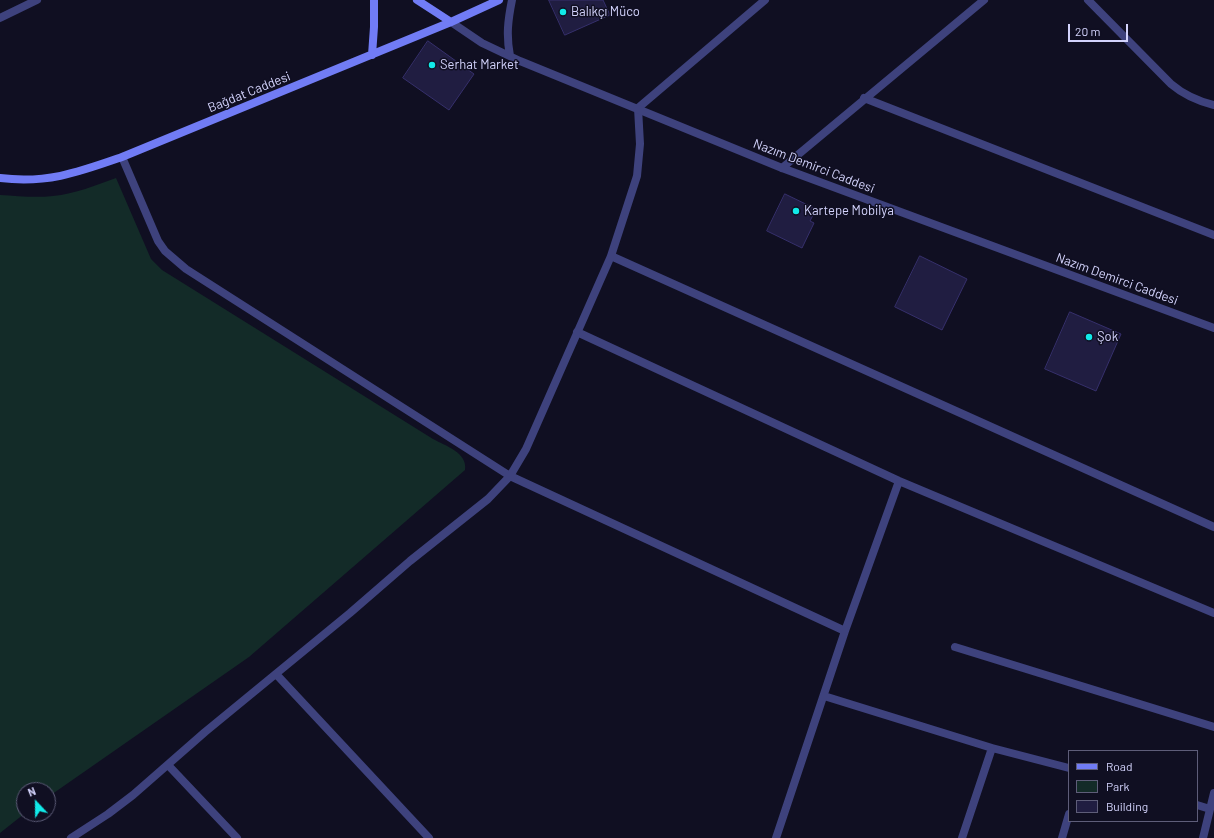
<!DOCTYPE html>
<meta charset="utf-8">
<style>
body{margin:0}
#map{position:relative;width:1214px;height:838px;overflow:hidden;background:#100f22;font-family:Barlow,sans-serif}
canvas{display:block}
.legend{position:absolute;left:1068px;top:750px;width:130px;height:72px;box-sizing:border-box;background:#100f22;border:1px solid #5e5d79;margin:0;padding:5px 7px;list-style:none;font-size:12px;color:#d3d3fc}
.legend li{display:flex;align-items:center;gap:8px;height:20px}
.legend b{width:20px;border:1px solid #5e5d79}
.north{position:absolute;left:16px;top:782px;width:40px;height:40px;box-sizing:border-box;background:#100f22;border:1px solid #5e5d79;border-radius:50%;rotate:338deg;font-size:11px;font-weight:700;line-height:16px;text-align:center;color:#d3d3fc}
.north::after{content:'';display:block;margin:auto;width:14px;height:18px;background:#11eae9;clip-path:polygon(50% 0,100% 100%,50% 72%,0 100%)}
.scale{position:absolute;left:1068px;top:24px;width:60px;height:18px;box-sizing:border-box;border:2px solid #d3d3fc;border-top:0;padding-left:5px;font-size:12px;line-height:14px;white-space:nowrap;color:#d3d3fc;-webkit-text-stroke:3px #100f22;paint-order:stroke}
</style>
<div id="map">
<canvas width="1214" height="838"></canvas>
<ul class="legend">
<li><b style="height:5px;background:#717cf5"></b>Road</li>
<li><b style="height:11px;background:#132b28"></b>Park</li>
<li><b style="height:11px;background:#201d41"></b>Building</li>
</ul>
<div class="north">N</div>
<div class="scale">20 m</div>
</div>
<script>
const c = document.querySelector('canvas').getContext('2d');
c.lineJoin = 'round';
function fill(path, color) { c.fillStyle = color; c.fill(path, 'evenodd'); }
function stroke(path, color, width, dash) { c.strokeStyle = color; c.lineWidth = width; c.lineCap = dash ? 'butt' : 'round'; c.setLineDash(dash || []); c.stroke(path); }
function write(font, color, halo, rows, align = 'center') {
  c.font = font + ' Barlow,sans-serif'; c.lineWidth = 3; c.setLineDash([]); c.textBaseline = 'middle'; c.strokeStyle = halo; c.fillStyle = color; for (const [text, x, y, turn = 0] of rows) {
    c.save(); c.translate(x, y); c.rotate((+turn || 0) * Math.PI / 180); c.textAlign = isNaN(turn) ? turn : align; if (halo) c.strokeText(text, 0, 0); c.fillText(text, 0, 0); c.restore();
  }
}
const green = new Path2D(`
 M116,178L151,259L162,270L433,439C446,446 468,453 465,470L249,657L48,797V790H24V814L0,833V195C17,196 36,198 53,196C75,194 96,185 116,178Z`);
const building = new Path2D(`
 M549,0H603L610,15L565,35Z
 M428,41L474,74L449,110L403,78Z
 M785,194L816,209L810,221L814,223L802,248L767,231Z
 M920,256L967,279L942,330L895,307Z
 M1070,312L1121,334L1096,391L1045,369Z`);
const minor = new Path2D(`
 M1088,0L1171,84C1184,95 1197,101 1214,105
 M0,18L37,0
 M864,98L1214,235
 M122,157L158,241L165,251L186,269L510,476L845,631
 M782,168L984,0
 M611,256L1214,527
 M577,332L899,481L1214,613
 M955,647L1214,727
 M276,674L429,838
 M824,696L992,748L1069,768
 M168,765L237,838
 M1197,805L1210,809
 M71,838L108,814L133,795L205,732L350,613L410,561L488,499L510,476L526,449L611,256L637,176L640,144L638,108L765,0
 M776,838L845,631L899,481
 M962,838L992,748
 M1062,838L1069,814
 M1203,838L1214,793`);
const tertiary = new Path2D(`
 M451,22L482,43L520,61L782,168L1214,328
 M510,56C506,35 508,20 512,0`);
const secondary = new Path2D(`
 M417,0L451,22
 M372,55L374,27V0
 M0,178C47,184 79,172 122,157L451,22L499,0`);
const markers = [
 [563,12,4,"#11eae9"],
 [432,65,4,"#11eae9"],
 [796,211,4,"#11eae9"],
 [1089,337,4,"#11eae9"]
];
const poiNames = [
 ["Balıkçı Müco",571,12],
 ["Serhat Market",440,65],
 ["Kartepe Mobilya",804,211],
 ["Şok",1097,337]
];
const streetNames = [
 ["Bağdat Caddesi",249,92,-22],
 ["Nazım Demirci Caddesi",814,166,21],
 ["Nazım Demirci Caddesi",1117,279,20]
];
fill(green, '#132b28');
fill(building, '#201d41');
stroke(building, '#36306c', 1);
stroke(minor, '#3e427d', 8);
stroke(tertiary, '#3e427d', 8);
stroke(secondary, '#717cf5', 8);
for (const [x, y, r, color] of markers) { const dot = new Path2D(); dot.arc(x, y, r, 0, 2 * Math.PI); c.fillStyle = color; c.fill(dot); stroke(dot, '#100f22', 1.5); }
write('13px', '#d3d3fc', '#100f22', poiNames, 'left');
write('13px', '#d3d3fc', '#100f22', streetNames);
</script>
